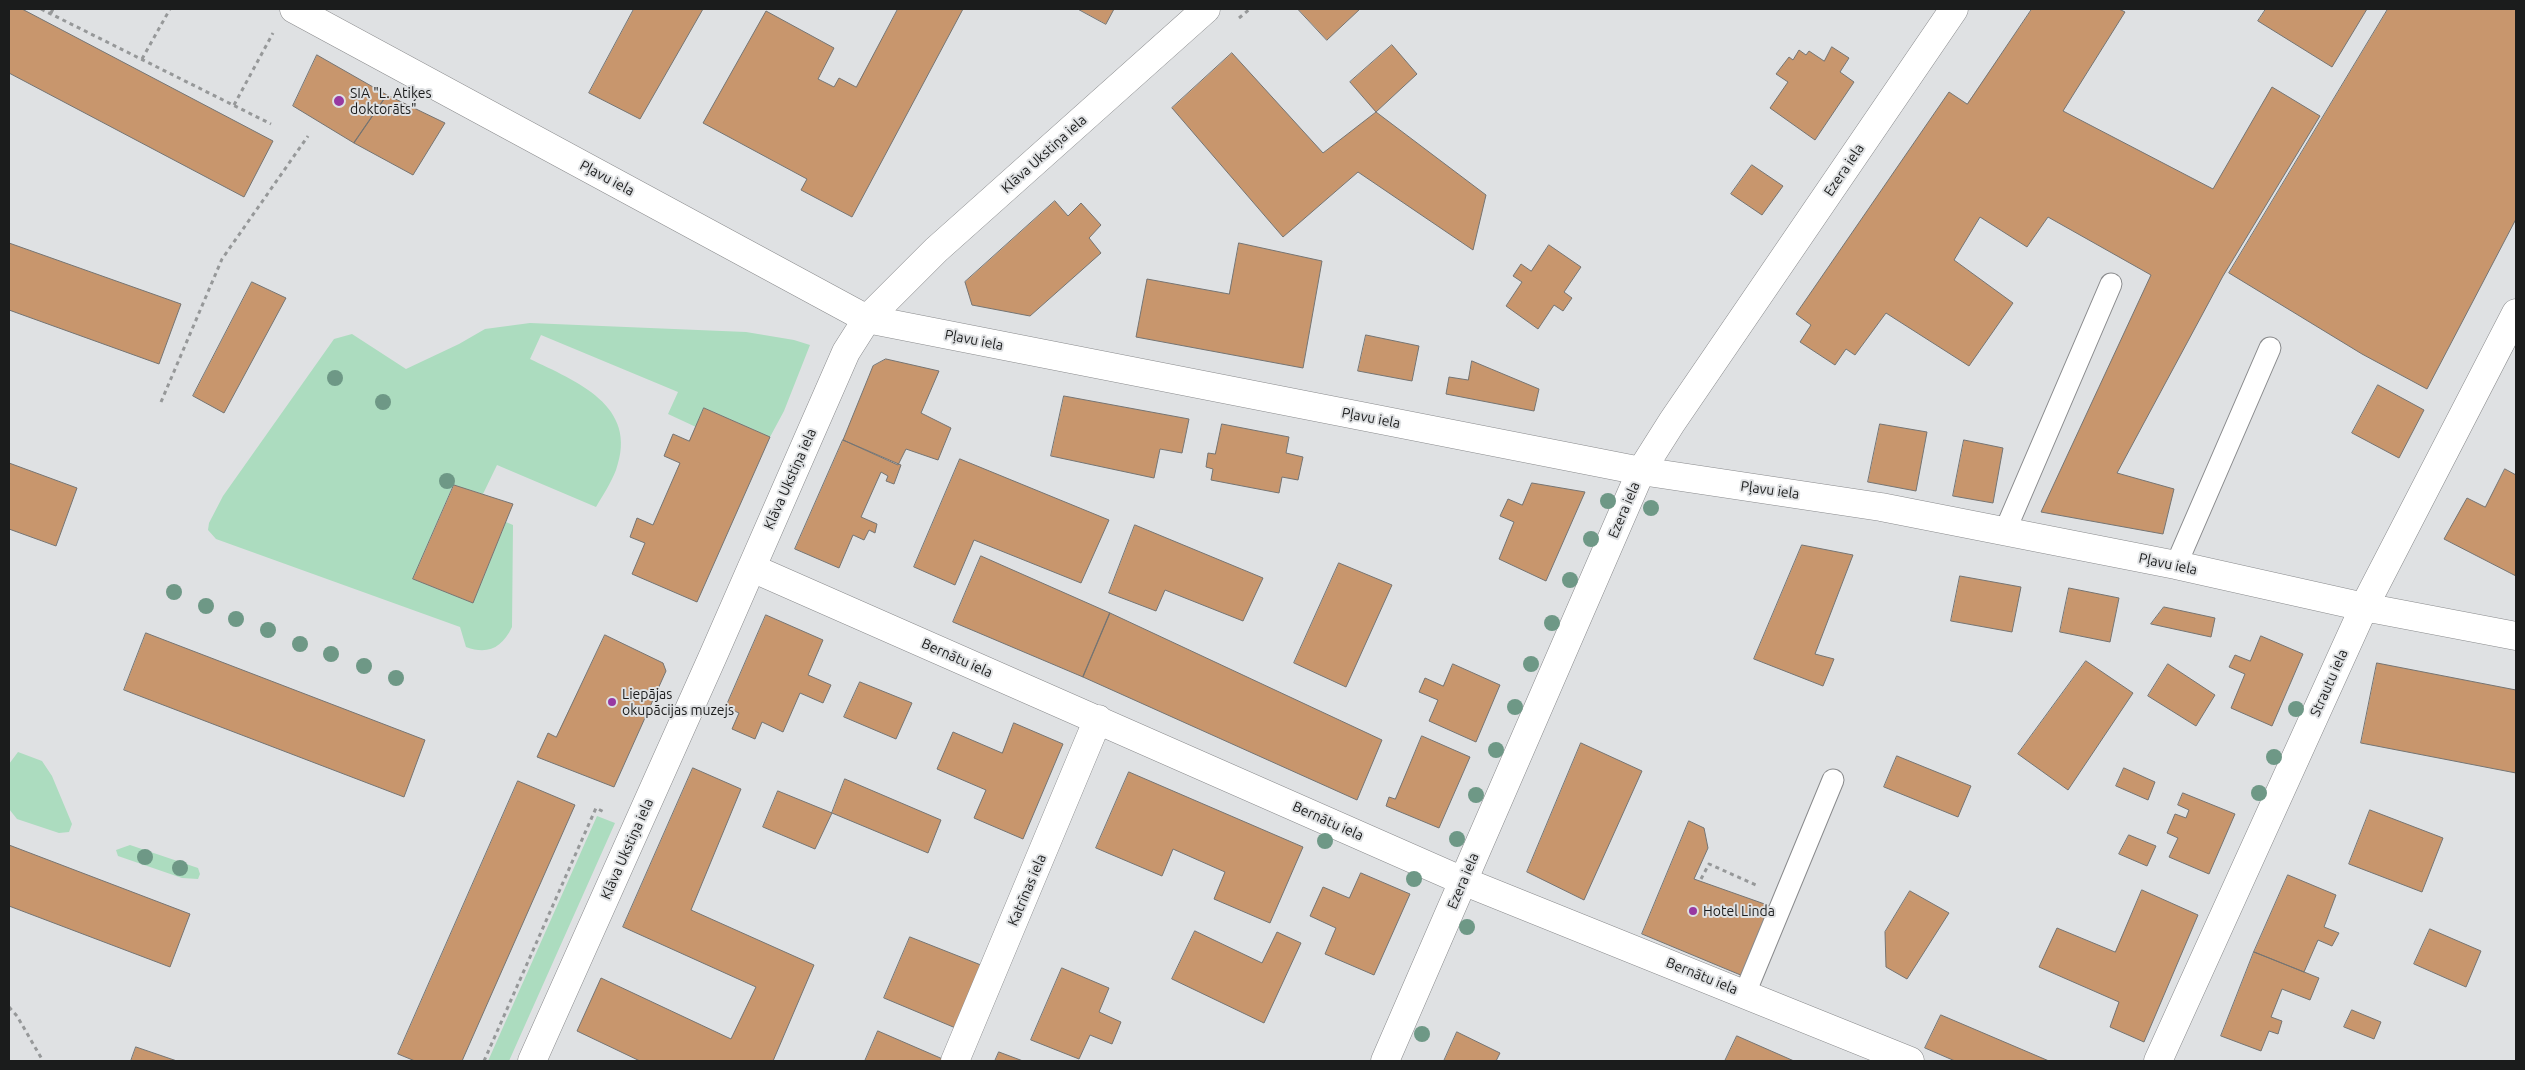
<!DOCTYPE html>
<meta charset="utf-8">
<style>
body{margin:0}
#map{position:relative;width:2525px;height:1070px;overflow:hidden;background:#dfe1e3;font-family:Ubuntu,sans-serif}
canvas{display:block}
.frame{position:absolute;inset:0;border:10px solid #1b1c1c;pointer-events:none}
</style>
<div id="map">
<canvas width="2525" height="1070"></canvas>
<div class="frame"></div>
</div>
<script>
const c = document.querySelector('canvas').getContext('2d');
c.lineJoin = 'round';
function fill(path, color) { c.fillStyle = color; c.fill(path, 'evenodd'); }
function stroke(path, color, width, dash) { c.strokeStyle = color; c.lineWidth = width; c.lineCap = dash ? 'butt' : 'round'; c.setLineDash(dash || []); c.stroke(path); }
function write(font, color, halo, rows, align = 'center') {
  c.font = font + ' Ubuntu,sans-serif'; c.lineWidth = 4; c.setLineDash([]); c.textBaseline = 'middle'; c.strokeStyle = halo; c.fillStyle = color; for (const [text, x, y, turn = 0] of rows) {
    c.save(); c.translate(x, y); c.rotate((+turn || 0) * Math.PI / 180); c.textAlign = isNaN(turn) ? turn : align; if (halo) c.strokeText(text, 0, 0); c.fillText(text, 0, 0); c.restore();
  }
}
const green = new Path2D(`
 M530,323L746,332L794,340L810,345L784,411L770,437L704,408L696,427L668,414L678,392L541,335L530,359C575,381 640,405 616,470C611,483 603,495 596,507L497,465L483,494L453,485L413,579L473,603L506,522L513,525L512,627C502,648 488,655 466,647L460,627L216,539L208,530L209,523L223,496L334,339L352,334L406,369L459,344L485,329Z
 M18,752L42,761L52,776L72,824L69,832L59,833L17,819L9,809V764Z
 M597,816L615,823L509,1061H488Z
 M130,845L198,868L200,874L198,879L182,878L118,856L116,850Z`);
const building = new Path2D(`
 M9,9H22L273,141L244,197L9,73Z
 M634,9H703L640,119L589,93Z
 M898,9H963L852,217L801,190L807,179L703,123L766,11L834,48L818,79L834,87L839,78L856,87Z
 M1078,9H1114L1106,24Z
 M1298,9H1360L1327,40Z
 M2032,9H2119L2125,12L2063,111L2213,189L2272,87L2320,116L2223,276L2117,473L2174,489L2163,534L2041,512L2151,275L2048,217L2027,247L1980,217L1954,260L2013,303L1969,366L1886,313L1855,355L1846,349L1835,365L1800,342L1811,325L1796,314L1949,92L1967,104Z
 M2266,9H2367L2332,67L2258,21Z
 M2388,9H2516V219L2427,389L2362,354L2229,273Z
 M1392,45L1417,74L1376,112L1350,82Z
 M1832,47L1849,58L1840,72L1854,82L1815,140L1770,108L1788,82L1776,74L1789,57L1793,60L1799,50L1806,55L1809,51L1824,61Z
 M1232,53L1323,153L1376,112L1486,195L1473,250L1358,172L1283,237L1172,108Z
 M317,55L387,95L354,143L293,106Z
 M387,95L445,123L413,175L354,143Z
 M1752,165L1783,186L1762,215L1731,194Z
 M1055,201L1068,216L1081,203L1101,225L1089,238L1101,253L1030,316L972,305L965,282Z
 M9,243L181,304L159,364L9,310Z
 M1239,243L1322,261L1303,368L1136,337L1147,279L1229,294Z
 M1549,245L1581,267L1564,292L1572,298L1563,311L1554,305L1538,329L1506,306L1522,282L1513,276L1521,264L1531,271Z
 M252,282L286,298L224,413L193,396Z
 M1366,335L1419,346L1412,381L1358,371Z
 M886,359L939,371L921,413L951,428L938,460L906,449L898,465L843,440L873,366Z
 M1472,361L1539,389L1534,411L1446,394L1449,377L1468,380Z
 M2378,385L2424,410L2399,458L2352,433Z
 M1064,396L1189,419L1182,453L1160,449L1154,478L1051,456Z
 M704,408L770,437L697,602L632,574L645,543L630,537L637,518L653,525L680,463L664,456L673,434L689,441Z
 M1222,424L1289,437L1286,453L1303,457L1298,480L1282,477L1279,493L1211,480L1213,469L1206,467L1208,453L1215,454Z
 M1880,424L1927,432L1916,491L1868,482Z
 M843,440L901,465L894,484L886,481L888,476L881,472L861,517L877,524L875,533L869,530L864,540L853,535L839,568L795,549Z
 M1964,440L2003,448L1993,503L1953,496Z
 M960,459L1109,520L1081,583L974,540L955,585L914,567Z
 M9,463L77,488L56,546L9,529Z
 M2505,469L2516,475V576L2444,539L2467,498L2485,507Z
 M1532,483L1585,492L1546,581L1499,559L1514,522L1500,516L1508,499L1522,505Z
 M454,485L513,504L473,603L413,579Z
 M1135,525L1263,578L1243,621L1165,590L1156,611L1109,593Z
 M1802,545L1853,555L1815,654L1834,659L1823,686L1754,659Z
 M981,556L1110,613L1083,677L953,622Z
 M1339,563L1392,585L1346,687L1294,663Z
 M1960,576L2021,587L2012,632L1951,621Z
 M2069,588L2119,598L2110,642L2060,632Z
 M2164,607L2215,618L2211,637L2151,624Z
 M1110,613L1382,740L1357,800L1083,677Z
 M766,615L823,640L808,675L831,685L823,703L800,693L783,732L762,722L755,739L732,729L739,713L726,707Z
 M146,633L425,740L404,797L124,690Z
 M605,635L663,663L666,671L614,787L537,757L548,733L556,737Z
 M2261,636L2303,654L2272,726L2231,708L2245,674L2229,667L2235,655L2250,661Z
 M2086,661L2133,693L2068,790L2018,754Z
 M2377,663L2516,690V773L2361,743Z
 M1453,664L1500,685L1476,742L1429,721L1438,700L1419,692L1425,678L1443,686Z
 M2168,664L2215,695L2196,726L2148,696Z
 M860,682L912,703L896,739L844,717Z
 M1014,723L1063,744L1023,839L974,818L986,790L937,769L953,732L1002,753Z
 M1422,736L1470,757L1439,828L1386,806L1389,797L1395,799Z
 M1581,743L1642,771L1584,900L1527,872Z
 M1897,756L1971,786L1958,817L1884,787Z
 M693,768L741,789L691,910L814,965L773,1061H640L577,1031L601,978L731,1039L756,987L623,927Z
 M2124,768L2155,782L2148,800L2116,786Z
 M1129,772L1303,847L1270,923L1214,899L1225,872L1173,849L1162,876L1096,848Z
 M845,779L941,820L928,853L832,813Z
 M518,781L575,805L462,1061H415L398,1054Z
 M778,791L832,813L815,849L763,827Z
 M2183,793L2235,814L2209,874L2169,857L2178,838L2167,833L2175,814L2186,818L2189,810L2178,805Z
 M2370,810L2443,838L2422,892L2349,864Z
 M1689,821L1704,828L1708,848L1694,879L1773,907L1743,976L1642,934Z
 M2129,835L2156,846L2147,866L2119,854Z
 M9,845L190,914L170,967L9,906Z
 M1361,873L1410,894L1374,975L1325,954L1336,928L1310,916L1323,887L1349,898Z
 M2288,875L2336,895L2324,927L2339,933L2332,946L2318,940L2304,972L2254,952Z
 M2142,890L2198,915L2144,1042L2110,1027L2119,1002L2039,967L2057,928L2115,952Z
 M1910,891L1949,913L1907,979L1886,967L1885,932Z
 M2430,929L2481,951L2466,987L2414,964Z
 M1195,931L1262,963L1277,932L1301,943L1264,1023L1172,979Z
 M910,937L986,967L958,1029L884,998Z
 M2254,952L2319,978L2310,1000L2282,989L2271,1017L2282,1021L2278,1034L2269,1031L2261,1051L2221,1036Z
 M1062,968L1109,988L1099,1012L1121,1022L1112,1044L1090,1035L1079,1059L1031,1040Z
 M2352,1010L2381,1022L2374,1039L2344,1027Z
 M1941,1015L2049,1061H1955L1925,1048Z
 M878,1031L945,1060V1061H865Z
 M1457,1032L1500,1053L1496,1061H1444Z
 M1737,1036L1794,1061H1725Z
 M136,1047L177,1061H131Z
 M999,1052L1023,1061H995Z`);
const path = new Path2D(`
 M41,9L271,124
 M51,13L53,9
 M1239,18L1250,9
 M142,59L170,9
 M234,105L273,33
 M161,402L222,259L308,136
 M1701,879L1709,864L1756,885
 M9,1007L17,1016L43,1061
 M484,1061L596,808L606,813`);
const service = new Path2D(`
 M2005,531L2111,284
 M2176,565L2270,348
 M1745,993L1833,780`);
const minor = new Path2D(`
 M294,9L867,319L1641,471L1881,507L2176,565L2364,607L2516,636
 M752,568L1463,881L1910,1061
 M955,1061L1098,719
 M2158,1061L2364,607L2516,313`);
const tertiary = new Path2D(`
 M532,1061L713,656L846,352L867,319L936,250L1206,9
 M1385,1061L1641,471L1672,422L1954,9`);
const trees = [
 [335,378],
 [383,402],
 [447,481],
 [1608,501],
 [1651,508],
 [1591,539],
 [1570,580],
 [174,592],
 [206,606],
 [236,619],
 [1552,623],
 [268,630],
 [300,644],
 [331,654],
 [1531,664],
 [364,666],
 [396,678],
 [1515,707],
 [2296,709],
 [1496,750],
 [2274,757],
 [2259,793],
 [1476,795],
 [1457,839],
 [1325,841],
 [145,857],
 [180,868],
 [1414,879],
 [1467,927],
 [1422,1034]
];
const markers = [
 [339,101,6,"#9739a2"],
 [612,702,5,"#9739a2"],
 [1693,911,5,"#9739a2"]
];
const poiNames = [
 ["SIA \"L. Аtiķes",350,93],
 ["doktorāts\"",350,109],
 ["Liepājas",622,694],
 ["okupācijas muzejs",622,710],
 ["Hotel Linda",1703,911]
];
const streetNames = [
 ["Klāva Ukstiņa iela",1044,154,-42],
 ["Ezera iela",1844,170,-56],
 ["Pļavu iela",607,178,28],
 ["Pļavu iela",974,340,11],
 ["Pļavu iela",1371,418,11],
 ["Klāva Ukstiņa iela",790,479,-66],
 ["Pļavu iela",1770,490,8],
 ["Ezera iela",1624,510,-67],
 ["Pļavu iela",2168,564,12],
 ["Bernātu iela",957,658,24],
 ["Strautu iela",2329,683,-66],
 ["Bernātu iela",1328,821,24],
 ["Klāva Ukstiņa iela",627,849,-66],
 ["Ezera iela",1463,881,-67],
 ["Katrīnas iela",1027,890,-67],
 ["Bernātu iela",1702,976,22]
];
fill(green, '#acdcbf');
fill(building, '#c8966d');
stroke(building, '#757472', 1);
stroke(service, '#898a8c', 23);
stroke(minor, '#898a8c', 29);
stroke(tertiary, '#898a8c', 29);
stroke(path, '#969899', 3, [4, 4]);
stroke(service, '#fff', 21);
stroke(minor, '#fff', 28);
stroke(tertiary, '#fff', 28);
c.fillStyle = '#6e9886';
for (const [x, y] of trees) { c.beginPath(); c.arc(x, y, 8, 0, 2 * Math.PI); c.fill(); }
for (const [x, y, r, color] of markers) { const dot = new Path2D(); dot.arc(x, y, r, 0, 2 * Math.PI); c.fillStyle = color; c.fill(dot); stroke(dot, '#dfe1e3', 2); }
write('14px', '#1b1c1c', '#dfe1e3', poiNames, 'left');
write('14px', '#1b1c1c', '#dfe1e3', streetNames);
</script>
